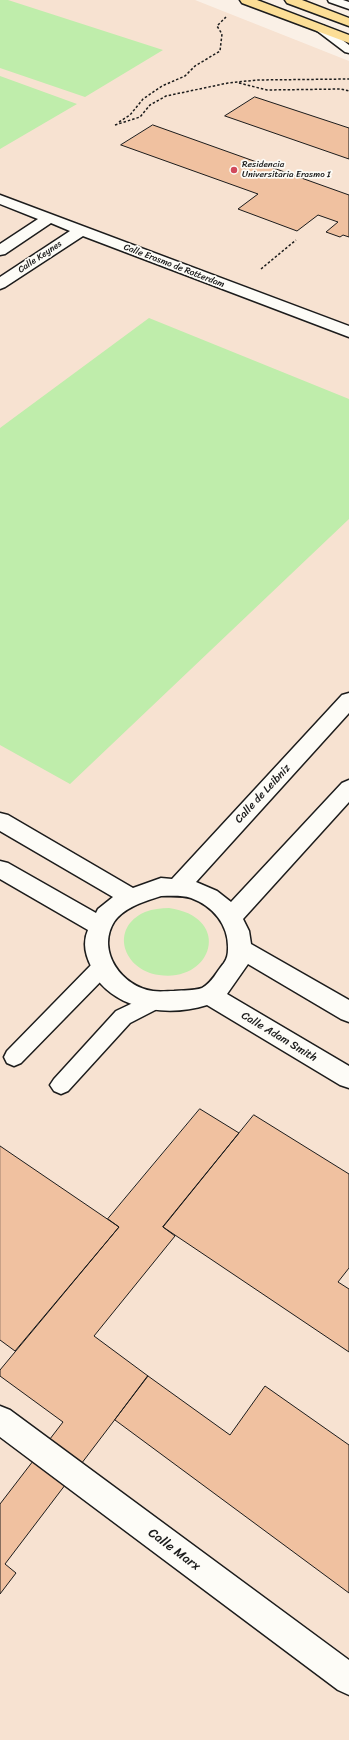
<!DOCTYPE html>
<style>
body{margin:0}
canvas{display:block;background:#faf0e6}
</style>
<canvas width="349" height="1740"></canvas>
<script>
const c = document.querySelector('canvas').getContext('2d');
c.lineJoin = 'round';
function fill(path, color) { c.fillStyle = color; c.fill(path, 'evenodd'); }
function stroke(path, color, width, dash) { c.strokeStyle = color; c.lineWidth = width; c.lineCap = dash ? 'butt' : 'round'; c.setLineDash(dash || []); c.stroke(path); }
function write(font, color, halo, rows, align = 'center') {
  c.font = font + ' Sriracha,sans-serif'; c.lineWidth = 3.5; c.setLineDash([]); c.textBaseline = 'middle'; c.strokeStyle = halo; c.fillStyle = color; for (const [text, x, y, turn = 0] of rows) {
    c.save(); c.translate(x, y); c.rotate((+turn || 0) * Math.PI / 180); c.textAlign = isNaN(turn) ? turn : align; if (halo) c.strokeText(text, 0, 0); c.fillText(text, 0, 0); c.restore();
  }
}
const built = new Path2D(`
 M0,0H195L349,61V1740H0Z`);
const green = new Path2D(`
 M0,0H8L163,50L85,97L0,68Z
 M0,76L77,104L0,149Z
 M149,318L349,399V519L70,784L0,745V428Z
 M169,908C233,917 213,983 159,975C123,970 109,928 145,912C153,909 161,908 169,908Z`);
const building = new Path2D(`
 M255,97L349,128V159L225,116Z
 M153,125L349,195V237L343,235L340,237L326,232L338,222L318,215L297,231L238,209L258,194L121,145Z
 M200,1109L239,1133L163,1227L175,1236L94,1336L148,1376L5,1564L16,1573L0,1594V1504L63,1422L0,1376V1370L119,1227L108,1219Z
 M254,1115L349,1174V1268L338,1282L349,1289V1352L163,1227Z
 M0,1146L119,1227L15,1351L0,1340Z
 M148,1376L230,1435L265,1386L349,1445V1593L115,1420Z`);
const path = new Path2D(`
 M239,83L267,90L341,89L349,91
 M119,122L130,115L143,99L162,86L185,76L195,66L220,51L222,34L217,26L226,17
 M115,125L140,117L150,105L166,96L228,83L257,80L349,79
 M261,269L296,240`);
const lane = new Path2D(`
 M328,0H343L349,2V9L329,2Z
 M320,25L324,26L349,45V53L345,52L316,30L315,28L316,26Z
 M101,960L108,962L111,968L108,974L21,1063L14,1066L7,1063L4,1057L7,1051L94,962Z
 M154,993L161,995L164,1001L161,1007L130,1023L68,1091L61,1094L54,1091L50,1085L54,1079L116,1011Z`);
const street = new Path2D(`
 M0,195L349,326V337L83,236L5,287L0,289V277L70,231L51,223L5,254L0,255V244L38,219L0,204Z
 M349,693V713L196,882L217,891L231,902L342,783L349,780V802L243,919L249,931L251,944L349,1000V1022L341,1019L248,964L227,994L349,1066V1088L340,1085L207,1005C172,1016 127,1012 101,984C97,980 95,973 92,968C86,957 82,943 88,930L0,879V861L8,863L96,913L98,909L113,897L0,831V813L8,815L133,888L161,878L172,879L342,695ZM161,896C171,896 182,895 191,898C213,906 229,925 228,949C228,954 227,959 224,963C217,971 212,983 202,988C194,991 183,990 174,991C168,991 160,992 153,991C122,987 96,951 114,922C124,907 146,901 161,896Z
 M0,1406L10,1410L349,1660V1695L338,1690L0,1437Z`);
const highway = new Path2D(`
 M240,0H257L349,35V43L242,3Z
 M285,0H302L349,18V26L287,3Z`);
const markers = [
 [234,170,4,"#d1495b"]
];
const farPoinames = [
 ["Residencia",242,165],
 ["Universitaria Erasmo I",242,175]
];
const farStreetnames = [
 ["Calle Keynes",40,257,-34],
 ["Calle Erasmo de Rotterdam",174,266,21]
];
const streetNames = [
 ["Calle de Leibniz",263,794,-47],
 ["Calle Adam Smith",279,1037,31]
];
const nearStreetnames = [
 ["Calle Marx",174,1550,37]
];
fill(built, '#f7e2d1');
fill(green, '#bfedab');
fill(building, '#f0c1a0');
stroke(building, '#1c1c1c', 1);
stroke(lane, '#1c1c1c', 3);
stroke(street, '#1c1c1c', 3);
stroke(highway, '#1c1c1c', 3);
stroke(path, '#1c1c1c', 1.5, [2.5, 2]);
fill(lane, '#fdfcf7');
fill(street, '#fdfcf7');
fill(highway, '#fcde96');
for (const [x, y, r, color] of markers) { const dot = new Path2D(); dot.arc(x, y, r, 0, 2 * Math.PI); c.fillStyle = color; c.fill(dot); stroke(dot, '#fdfcf7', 1.5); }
write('9px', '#1c1c1c', '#fdfcf7', farPoinames, 'left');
write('9px', '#1c1c1c', '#fdfcf7', farStreetnames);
write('11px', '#1c1c1c', '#fdfcf7', streetNames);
write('13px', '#1c1c1c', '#fdfcf7', nearStreetnames);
</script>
